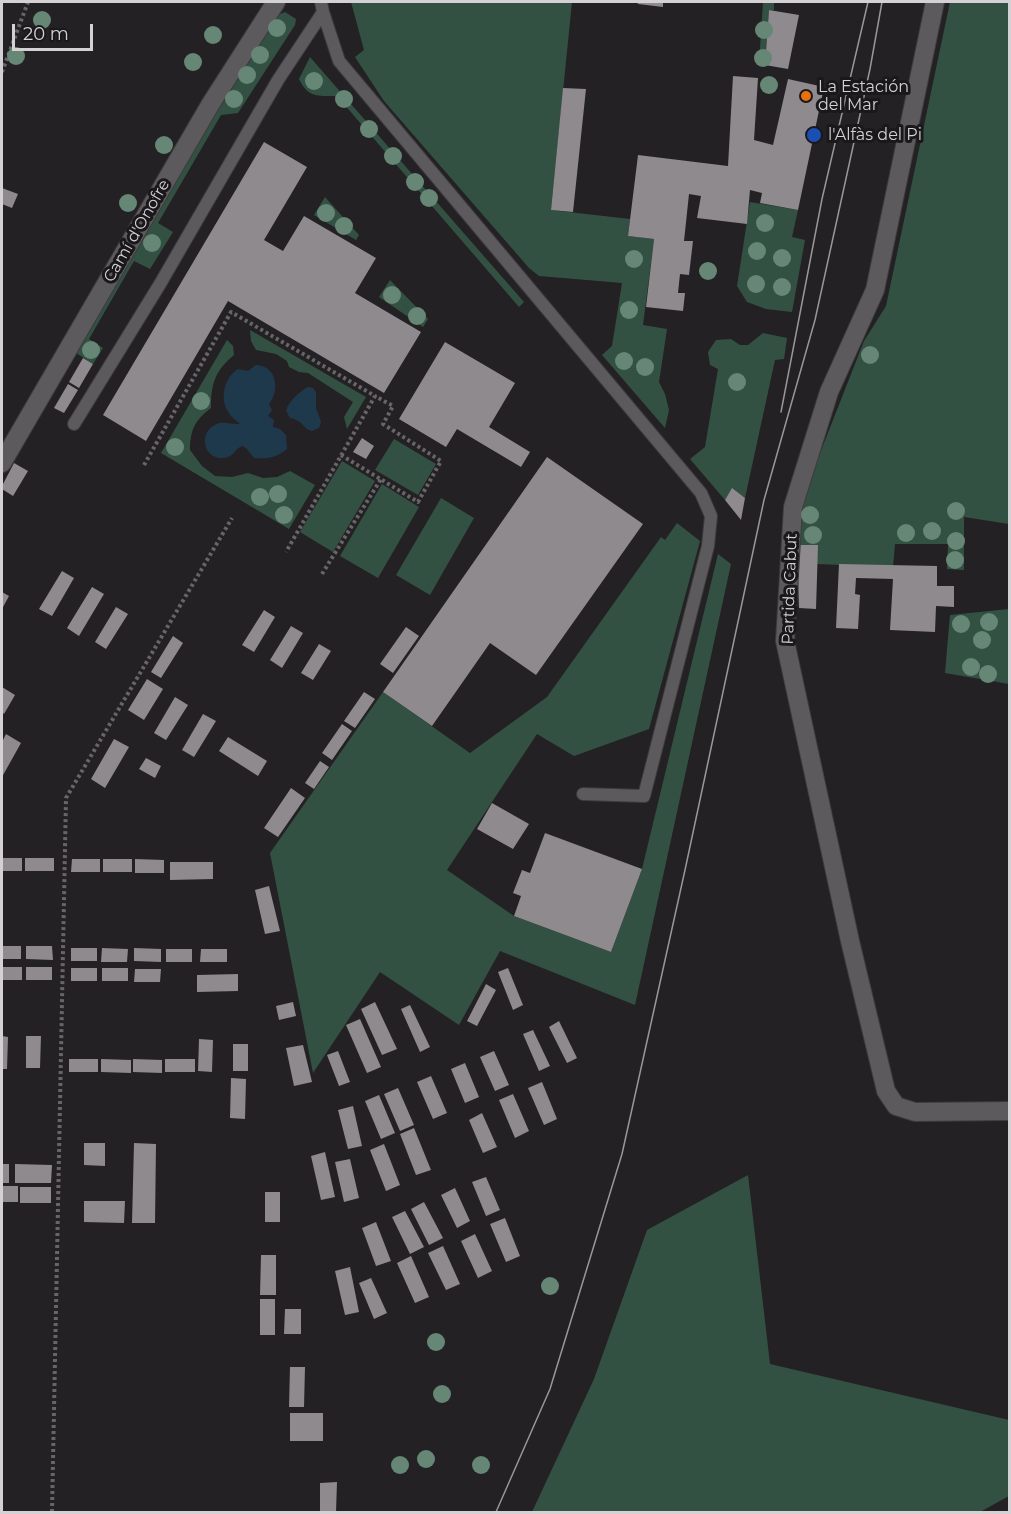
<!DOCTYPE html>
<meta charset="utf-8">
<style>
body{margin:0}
#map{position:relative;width:1011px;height:1514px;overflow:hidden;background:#242124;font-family:Montserrat,sans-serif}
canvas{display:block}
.frame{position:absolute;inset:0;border:3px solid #d3d1d4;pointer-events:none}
.scale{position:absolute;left:12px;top:24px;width:81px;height:27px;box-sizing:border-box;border:3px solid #d3d1d4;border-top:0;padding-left:8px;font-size:18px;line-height:21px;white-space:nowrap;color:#d3d1d4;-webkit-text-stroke:4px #1a181b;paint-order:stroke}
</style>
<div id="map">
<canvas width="1011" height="1514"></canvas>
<div class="frame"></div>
<div class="scale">20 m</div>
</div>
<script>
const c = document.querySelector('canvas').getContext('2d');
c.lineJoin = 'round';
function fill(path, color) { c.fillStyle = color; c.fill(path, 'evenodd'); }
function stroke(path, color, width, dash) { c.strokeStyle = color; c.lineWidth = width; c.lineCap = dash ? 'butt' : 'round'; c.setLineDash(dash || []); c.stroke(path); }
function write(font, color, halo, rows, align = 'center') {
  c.font = font + ' Montserrat,sans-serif'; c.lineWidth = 6; c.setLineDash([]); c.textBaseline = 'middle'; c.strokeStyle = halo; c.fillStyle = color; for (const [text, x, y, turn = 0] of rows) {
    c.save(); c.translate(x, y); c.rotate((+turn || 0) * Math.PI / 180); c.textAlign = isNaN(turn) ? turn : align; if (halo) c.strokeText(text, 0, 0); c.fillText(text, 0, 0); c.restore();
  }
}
const green = new Path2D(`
 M351,2H572L551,210L630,219L628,236L654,239L643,325L667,329L659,382L665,394L669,410L665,428L602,355L612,346L622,283L539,276L529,268L384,101L355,57L364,50Z
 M763,2H774V10H769L765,65L759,64Z
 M950,2H1009V524L964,517V570L947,569L948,544H895L893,567L817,564L797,545L802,499L864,341L886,306Z
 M285,12L296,19L295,25L238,113L221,115L158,223L173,232L150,269L134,261L89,339L103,348L93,364L73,351L263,31L276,16Z
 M310,57L337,88L524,302L519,307L337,96C318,96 308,98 299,79Z
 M325,197L359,235L356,240L314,215Z
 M750,202L798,210L792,237L805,240L792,312L766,309L747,302L737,286Z
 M390,280L428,319L423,327L379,297Z
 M250,330L366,397L347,429L344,417L353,402L308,373L299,372L289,367L287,361L276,354L256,350L251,341Z
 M763,333L787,338L784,359L775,360L745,498L732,489L725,500L690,459L705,447L718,369L710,365L708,352L716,340L731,339L740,345H748Z
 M227,340L233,346L234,355C215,371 211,383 211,408C195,420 190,430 190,450L202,466L215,476L232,477L248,473L263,478L277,477L290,471L315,485L289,529L161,453Z
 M394,439L436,464L418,495L375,470Z
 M342,461L375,481L333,552L300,532Z
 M382,484L419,507L378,578L340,556Z
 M441,498L474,518L430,595L396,575Z
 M677,523L700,541L649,729L574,756L537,734L447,870L514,916L611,952L642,869L718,554L731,564L635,1005L500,951L459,1025L380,972L313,1073L270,853L383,692L470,753L547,697L661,537L665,540Z
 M1009,609V684L945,673L950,615Z
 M748,1175L770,1364L1009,1420V1496L980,1512H532L594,1379L647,1230Z`);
const water = new Path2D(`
 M256,365C277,366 280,390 269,404L272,410L268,416L274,420L273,427L280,429L286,435L287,449C276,458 268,459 254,458L246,448L242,446C235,449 234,455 228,457C204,464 196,432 217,424C224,421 233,425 240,424C236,420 231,417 229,413C219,400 224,377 238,369L248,371Z
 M308,387L313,388L316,392V408L321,422L319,428L312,431C302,428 304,421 290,418L286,411C288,402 300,391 308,387Z`);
const building = new Path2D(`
 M637,2H663V7L638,4Z
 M769,10L799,15L788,69L765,65Z
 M733,76L758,78L754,140L773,145L788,79L824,87L798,210L760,203L762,193L750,190L747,224L697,218L701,196L689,194L684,241H693L689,275L680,274L678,293H685L683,311L646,307L654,239L628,236L638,155L728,166Z
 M563,88L586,89L573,212L551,210Z
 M264,142L307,167L264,240L283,251L304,216L376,258L355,293L421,332L384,393L228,301L146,441L103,415Z
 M2,188L18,194L12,208L2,204Z
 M445,342L515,383L489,427L530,452L521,467L457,429L446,447L399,419Z
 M83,358L93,364L79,388L69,382Z
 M68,384L78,390L64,413L54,408Z
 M362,438L374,446L366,459L353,452Z
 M547,457L643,524L536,675L490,643L432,726L383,692Z
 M14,463L28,471L13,496L2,489V486Z
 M732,488L745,498L741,520L725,500Z
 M797,545H818L816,609L799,608Z
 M839,564L937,566V586H954V607L936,606L935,632L890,630L893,579L856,578L855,594L860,595L858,629L836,628Z
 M62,571L74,578L52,616L39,609Z
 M92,587L104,594L79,636L67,628Z
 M2,592L9,596L2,609Z
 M116,607L128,614L106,649L95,642Z
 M264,610L275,617L254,652L242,645Z
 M291,626L303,633L282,668L270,660Z
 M406,627L419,636L393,673L380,664Z
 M173,636L183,643L161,678L151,672Z
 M319,644L331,651L313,680L301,673Z
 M147,679L163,689L144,720L128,710Z
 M2,687L15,695L4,714L2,712Z
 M364,692L375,699L355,728L344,721Z
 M175,697L188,705L166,740L154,733Z
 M203,714L216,721L194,757L182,750Z
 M342,724L352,731L332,760L322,753Z
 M6,734L21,743L2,777V742Z
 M228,737L267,761L258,776L219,751Z
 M114,739L129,747L105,788L91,779Z
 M146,758L161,766L155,778L139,769Z
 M320,761L329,767L314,789L305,783Z
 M291,788L305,798L278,837L264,828Z
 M492,803L529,824L513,849L477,829Z
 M545,833L642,869L611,952L514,916L521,896L513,893L522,870L530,873Z
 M2,858H22V871H2Z
 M25,858H54V871H25Z
 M72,859H100V872H71Z
 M103,859H132V872H103Z
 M135,859L164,860V873H135Z
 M170,862H213V879L170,880Z
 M269,886L280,931L265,934L255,890Z
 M2,946H21V959H2Z
 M26,946H52L53,960L26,959Z
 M71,948H97V961H71Z
 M102,948L128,949L127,962H101Z
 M134,948L161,949V962L134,961Z
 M166,949H192V962H166Z
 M201,949H227V962H200Z
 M2,967H22V980H2Z
 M26,967H52V980H26Z
 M71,968H97V981H71Z
 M102,968H128V981H102Z
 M508,968L523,1005L513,1010L498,972Z
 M135,969H161L160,982H134Z
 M238,974V991L197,992V975Z
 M486,984L496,990L477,1026L467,1021Z
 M293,1002L296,1016L279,1020L276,1006Z
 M375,1002L397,1049L382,1055L361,1009Z
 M410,1005L430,1047L420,1052L401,1009Z
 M360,1019L381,1067L367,1073L346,1025Z
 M559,1021L577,1058L567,1063L549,1027Z
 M533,1030L550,1066L539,1071L523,1034Z
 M2,1036L8,1037L7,1069H2Z
 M26,1036H41L40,1068H26Z
 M199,1039L213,1040L212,1072L198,1071Z
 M233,1044H248V1071H233Z
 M303,1045L312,1082L294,1086L286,1048Z
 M338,1051L350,1082L339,1086L327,1055Z
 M494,1051L509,1085L495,1091L480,1057Z
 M69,1059H98V1072H69Z
 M101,1059L131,1060V1073L101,1072Z
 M133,1059L162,1060V1073L133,1072Z
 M165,1059H195V1072H165Z
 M465,1063L479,1097L465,1103L451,1069Z
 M431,1076L447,1113L433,1119L417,1082Z
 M231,1078L246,1079L245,1119L230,1118Z
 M542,1082L557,1119L544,1125L528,1088Z
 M398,1088L414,1125L400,1131L384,1094Z
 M513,1094L529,1131L515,1138L499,1100Z
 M379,1095L395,1133L381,1139L365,1101Z
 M353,1106L362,1146L348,1149L338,1110Z
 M482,1113L497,1147L483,1153L469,1120Z
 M414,1128L431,1170L416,1175L400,1134Z
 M84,1143H105V1166L84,1165Z
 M134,1143L156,1144L155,1223H132Z
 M384,1144L400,1185L386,1191L370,1150Z
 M325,1152L335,1197L321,1200L311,1156Z
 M350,1159L359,1198L344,1202L335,1162Z
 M2,1164H9V1183H2Z
 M15,1164L52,1165L51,1183H15Z
 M486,1177L500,1210L486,1216L472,1182Z
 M2,1186H18V1202H2Z
 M20,1187H51V1203H20Z
 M455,1188L470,1221L457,1228L441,1195Z
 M265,1192H280V1222H265Z
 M84,1201H125L124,1223L84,1222Z
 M424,1202L443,1238L429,1245L411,1209Z
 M405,1211L424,1247L410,1254L392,1217Z
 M505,1218L520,1256L506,1262L490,1224Z
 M376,1222L391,1261L376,1266L362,1228Z
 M475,1234L492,1271L478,1278L461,1241Z
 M443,1246L460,1284L446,1290L428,1253Z
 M261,1255H276V1295H260Z
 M411,1256L429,1297L415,1303L397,1263Z
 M350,1267L359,1312L345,1315L335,1271Z
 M371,1278L387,1313L374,1319L359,1283Z
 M260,1299H275V1335H260Z
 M285,1309H301V1334H284Z
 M290,1367H305L304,1407H289Z
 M290,1413H323V1441H290Z
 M337,1482L336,1512H320V1483Z`);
const path = new Path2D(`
 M2,72L28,2
 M341,455L418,502L441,461L383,424L393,406L375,396
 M144,465L231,312L375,396L286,552
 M322,574L381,479
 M52,1512L66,798L232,518`);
const service = new Path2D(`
 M321,2L323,12L339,61L701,493L711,516L708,546L644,796L583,794
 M74,424L160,284L278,80L323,12`);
const minor = new Path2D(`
 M935,2L875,290L829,392L793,507L785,641L850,941L886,1091L896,1106L915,1112L1010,1111
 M2,463L210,105L276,2`);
const tram = new Path2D(`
 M781,412L822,199L868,2
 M496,1512L550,1389L622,1154L685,870L764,500L815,320L870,69L882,2`);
const trees = [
 [42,20],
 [277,28],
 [764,30],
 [213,35],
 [260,55],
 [16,56],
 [763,58],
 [193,62],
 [247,75],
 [314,81],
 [769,85],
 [234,99],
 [344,99],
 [369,129],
 [164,145],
 [393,156],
 [415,182],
 [429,198],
 [128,203],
 [326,213],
 [765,223],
 [344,226],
 [152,243],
 [757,251],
 [782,258],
 [634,259],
 [708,271],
 [756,284],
 [782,287],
 [392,295],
 [629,310],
 [417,316],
 [91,350],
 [870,355],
 [624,361],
 [645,367],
 [737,382],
 [201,401],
 [175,447],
 [278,494],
 [260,497],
 [956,511],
 [284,515],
 [810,515],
 [932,531],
 [906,533],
 [813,535],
 [956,541],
 [955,560],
 [989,622],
 [961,624],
 [982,640],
 [971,667],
 [988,674],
 [550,1286],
 [436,1342],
 [442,1394],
 [426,1459],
 [400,1465],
 [481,1465]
];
const markers = [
 [806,96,6,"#e8710a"],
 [814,135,8,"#1a4fb4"]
];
const poiNames = [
 ["La Estación",818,87],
 ["del Mar",818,105],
 ["l'Alfàs del Pi",828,135]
];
const streetNames = [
 ["Camí d'Onofre",137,231,-60],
 ["Partida Cabut",790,589,-88]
];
fill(green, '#335142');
fill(water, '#1f394c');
fill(building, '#8e8a8e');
stroke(service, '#3d3b3e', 14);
stroke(minor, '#3d3b3e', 20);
stroke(path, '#686568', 4, [3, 3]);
stroke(service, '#5d5a5e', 12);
stroke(minor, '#5d5a5e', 18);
stroke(tram, '#99979a', 1.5);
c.fillStyle = '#668676';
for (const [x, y] of trees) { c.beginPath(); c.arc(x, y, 9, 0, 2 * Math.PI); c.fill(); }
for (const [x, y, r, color] of markers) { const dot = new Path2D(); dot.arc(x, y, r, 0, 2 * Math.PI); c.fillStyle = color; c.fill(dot); stroke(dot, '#1a181b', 2); }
write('16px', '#d3d1d4', '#1a181b', poiNames, 'left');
write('16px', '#d3d1d4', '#1a181b', streetNames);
</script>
